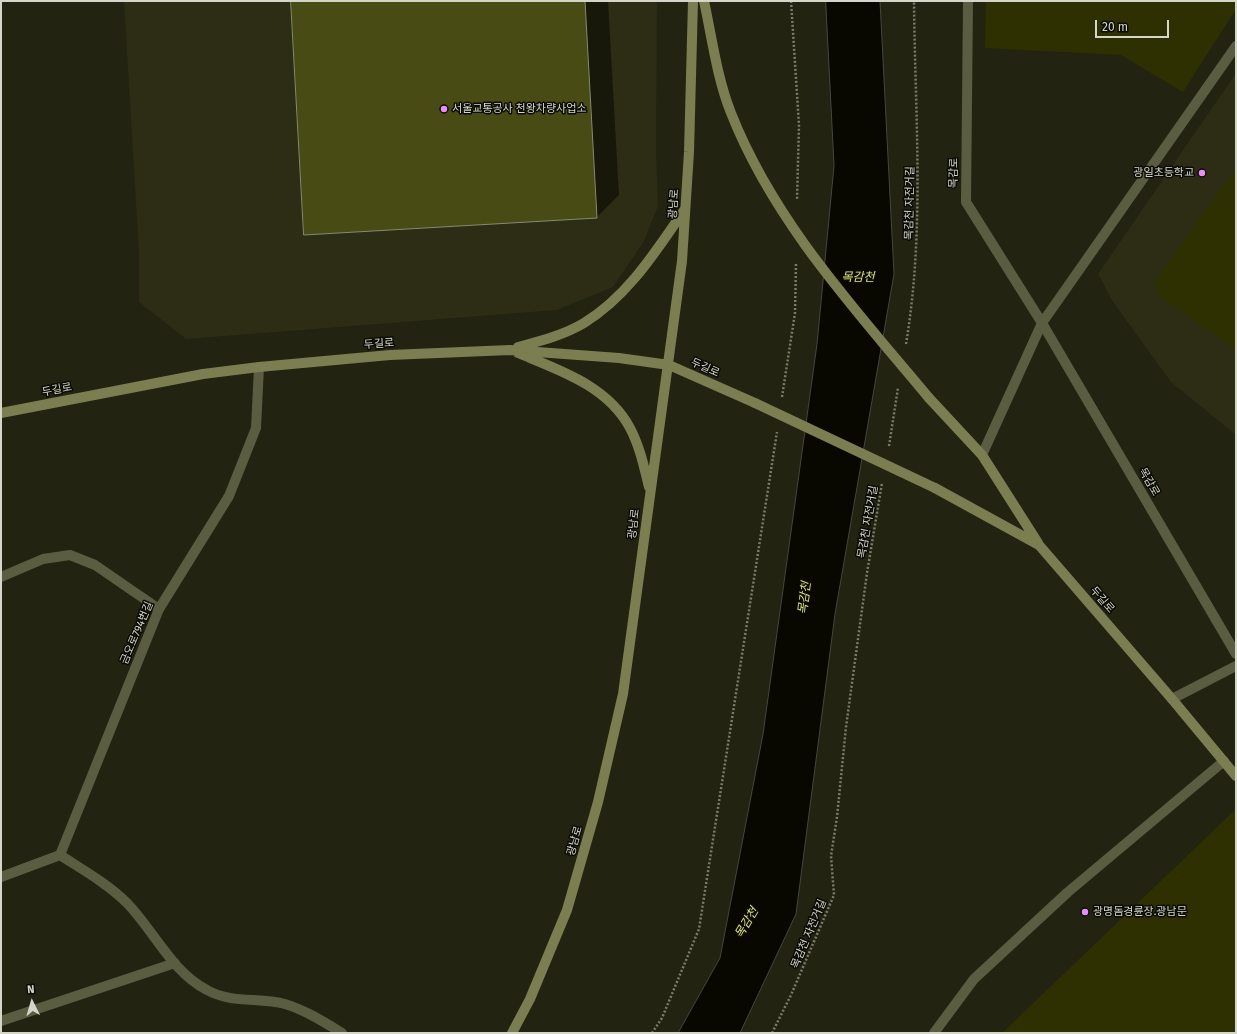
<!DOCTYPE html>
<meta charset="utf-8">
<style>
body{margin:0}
#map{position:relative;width:1237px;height:1034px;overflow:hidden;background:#222311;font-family:"Fira Sans",sans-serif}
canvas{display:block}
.frame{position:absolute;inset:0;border:2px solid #d5d6ca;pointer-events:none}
.north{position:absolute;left:12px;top:982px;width:40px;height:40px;-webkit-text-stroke:3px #0b0c05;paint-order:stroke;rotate:355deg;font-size:11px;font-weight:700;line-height:16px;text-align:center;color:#d5d6ca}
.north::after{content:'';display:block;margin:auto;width:14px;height:18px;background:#d5d6ca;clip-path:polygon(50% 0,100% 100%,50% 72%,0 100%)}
.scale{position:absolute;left:1095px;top:20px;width:74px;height:18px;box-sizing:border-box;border:2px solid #d5d6ca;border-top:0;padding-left:5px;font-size:12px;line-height:14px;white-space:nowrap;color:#d5d6ca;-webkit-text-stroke:3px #0b0c05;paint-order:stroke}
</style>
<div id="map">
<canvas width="1237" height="1034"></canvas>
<div class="frame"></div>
<div class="north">N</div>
<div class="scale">20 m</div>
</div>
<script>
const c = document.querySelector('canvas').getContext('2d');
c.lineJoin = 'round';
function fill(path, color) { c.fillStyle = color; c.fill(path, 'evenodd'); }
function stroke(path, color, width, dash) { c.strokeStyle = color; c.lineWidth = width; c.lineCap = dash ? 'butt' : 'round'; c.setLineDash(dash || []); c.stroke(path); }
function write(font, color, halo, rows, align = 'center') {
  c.font = font + ' "Fira Sans","Noto Sans KR",sans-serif'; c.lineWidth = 3; c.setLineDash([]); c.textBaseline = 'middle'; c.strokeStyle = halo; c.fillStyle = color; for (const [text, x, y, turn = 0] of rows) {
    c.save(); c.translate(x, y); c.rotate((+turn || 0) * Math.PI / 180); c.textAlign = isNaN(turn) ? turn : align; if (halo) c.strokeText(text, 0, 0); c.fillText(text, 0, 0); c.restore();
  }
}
const built = new Path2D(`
 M124,1H657L656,150L658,206L644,241L613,287L557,310L186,339L139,302V253Z
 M1236,73V435L1171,382L1113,302L1098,274Z`);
const green = new Path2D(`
 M986,1H1236V9L1183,92L1121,55L985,48Z
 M1236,167V350L1162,298L1157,292L1156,280Z
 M1236,809V1033H1002Z`);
const water = new Path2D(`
 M826,1H880L894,274L835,614L796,914L740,1033H678L720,958L763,734L817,344L834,166Z`);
const shadow = new Path2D(`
 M292,1H608L619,195L597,217Z`);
const building = new Path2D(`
 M291,1H585L597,218L304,235Z`);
const path = new Path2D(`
 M791,1L799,125L797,200
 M906,344C925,230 915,116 914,1
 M782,397L795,313L796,263
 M889,446L898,388
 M652,1033L662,1018L699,929L777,432
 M772,1033L791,995L834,895L831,856L837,817L846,727L867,573L882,483`);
const lane = new Path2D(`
 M982,455L1042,323
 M1,577L43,559L70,555L95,565L159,609
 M1172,699L1236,666
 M60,855C83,870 108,884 127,903C154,931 172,972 207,990C232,1004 259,997 285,1004C305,1010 324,1022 342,1033
 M1,1021L175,963
 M934,1033L974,979L1068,892L1224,761`);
const street = new Path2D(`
 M968,1L966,202L1042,323L1236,654
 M1042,323L1236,46
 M1,877L60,855L159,609L229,496L256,428L259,367`);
const secondary = new Path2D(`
 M518,347C540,341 564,335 584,323C628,296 656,251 685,209
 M518,353C559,370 608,386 630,428C640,447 644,467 649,487
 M929,398L982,455L1038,543
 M1,413L203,374L259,367L390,355L510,350L619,358L669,365L755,403
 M935,488L1039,545L1172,699L1236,776
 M512,1033L530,999L567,910L598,802L623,694L682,261L689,152L693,1`);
const secondaryBridge = new Path2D(`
 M704,1C712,38 717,78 731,113C774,222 855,309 929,398
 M755,403L935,488`);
const markers = [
 [444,109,4,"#ec8cfb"],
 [1202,173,4,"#ec8cfb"],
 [1085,912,4,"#ec8cfb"]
];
const poiNames = [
 ["서울교통공사 천왕차량사업소",452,109],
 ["광일초등학교",1194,173,"right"],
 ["광명돔경륜장.광남문",1093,912]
];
const streetNames = [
 ["목감로",954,173,-89],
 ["목감천 자전거길",910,203,-89],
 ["광남로",674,204,-86],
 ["두길로",379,344,-4],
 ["두길로",705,368,24],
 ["두길로",57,390,-11],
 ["목감로",1149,482,60],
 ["목감천 자전거길",868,522,-80],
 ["광남로",634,524,-83],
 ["두길로",1102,600,49],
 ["금오로794번길",137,633,-67],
 ["광남로",575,841,-74],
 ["목감천 자전거길",809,934,-67]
];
const waterNames = [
 ["목감천",858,278],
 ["목감천",805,598,-83],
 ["목감천",747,923,-59]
];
fill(built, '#2c2d14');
fill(green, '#2e3002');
fill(water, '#080800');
stroke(water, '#46463d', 1);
fill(shadow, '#0007');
fill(building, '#484b13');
stroke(building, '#878973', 1);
stroke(path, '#7b7c6d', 2.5, [2, 2]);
stroke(lane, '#5a5d41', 10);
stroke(street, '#5a5d41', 10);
stroke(secondary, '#7a7e50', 10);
stroke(secondaryBridge, '#7a7e50', 10);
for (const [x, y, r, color] of markers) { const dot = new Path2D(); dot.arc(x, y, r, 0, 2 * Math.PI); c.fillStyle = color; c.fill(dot); stroke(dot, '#0b0c05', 1.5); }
write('11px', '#d5d6ca', '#0b0c05', poiNames, 'left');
write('11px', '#d5d6ca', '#0b0c05', streetNames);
write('italic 12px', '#dde47e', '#0b0c05', waterNames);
</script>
